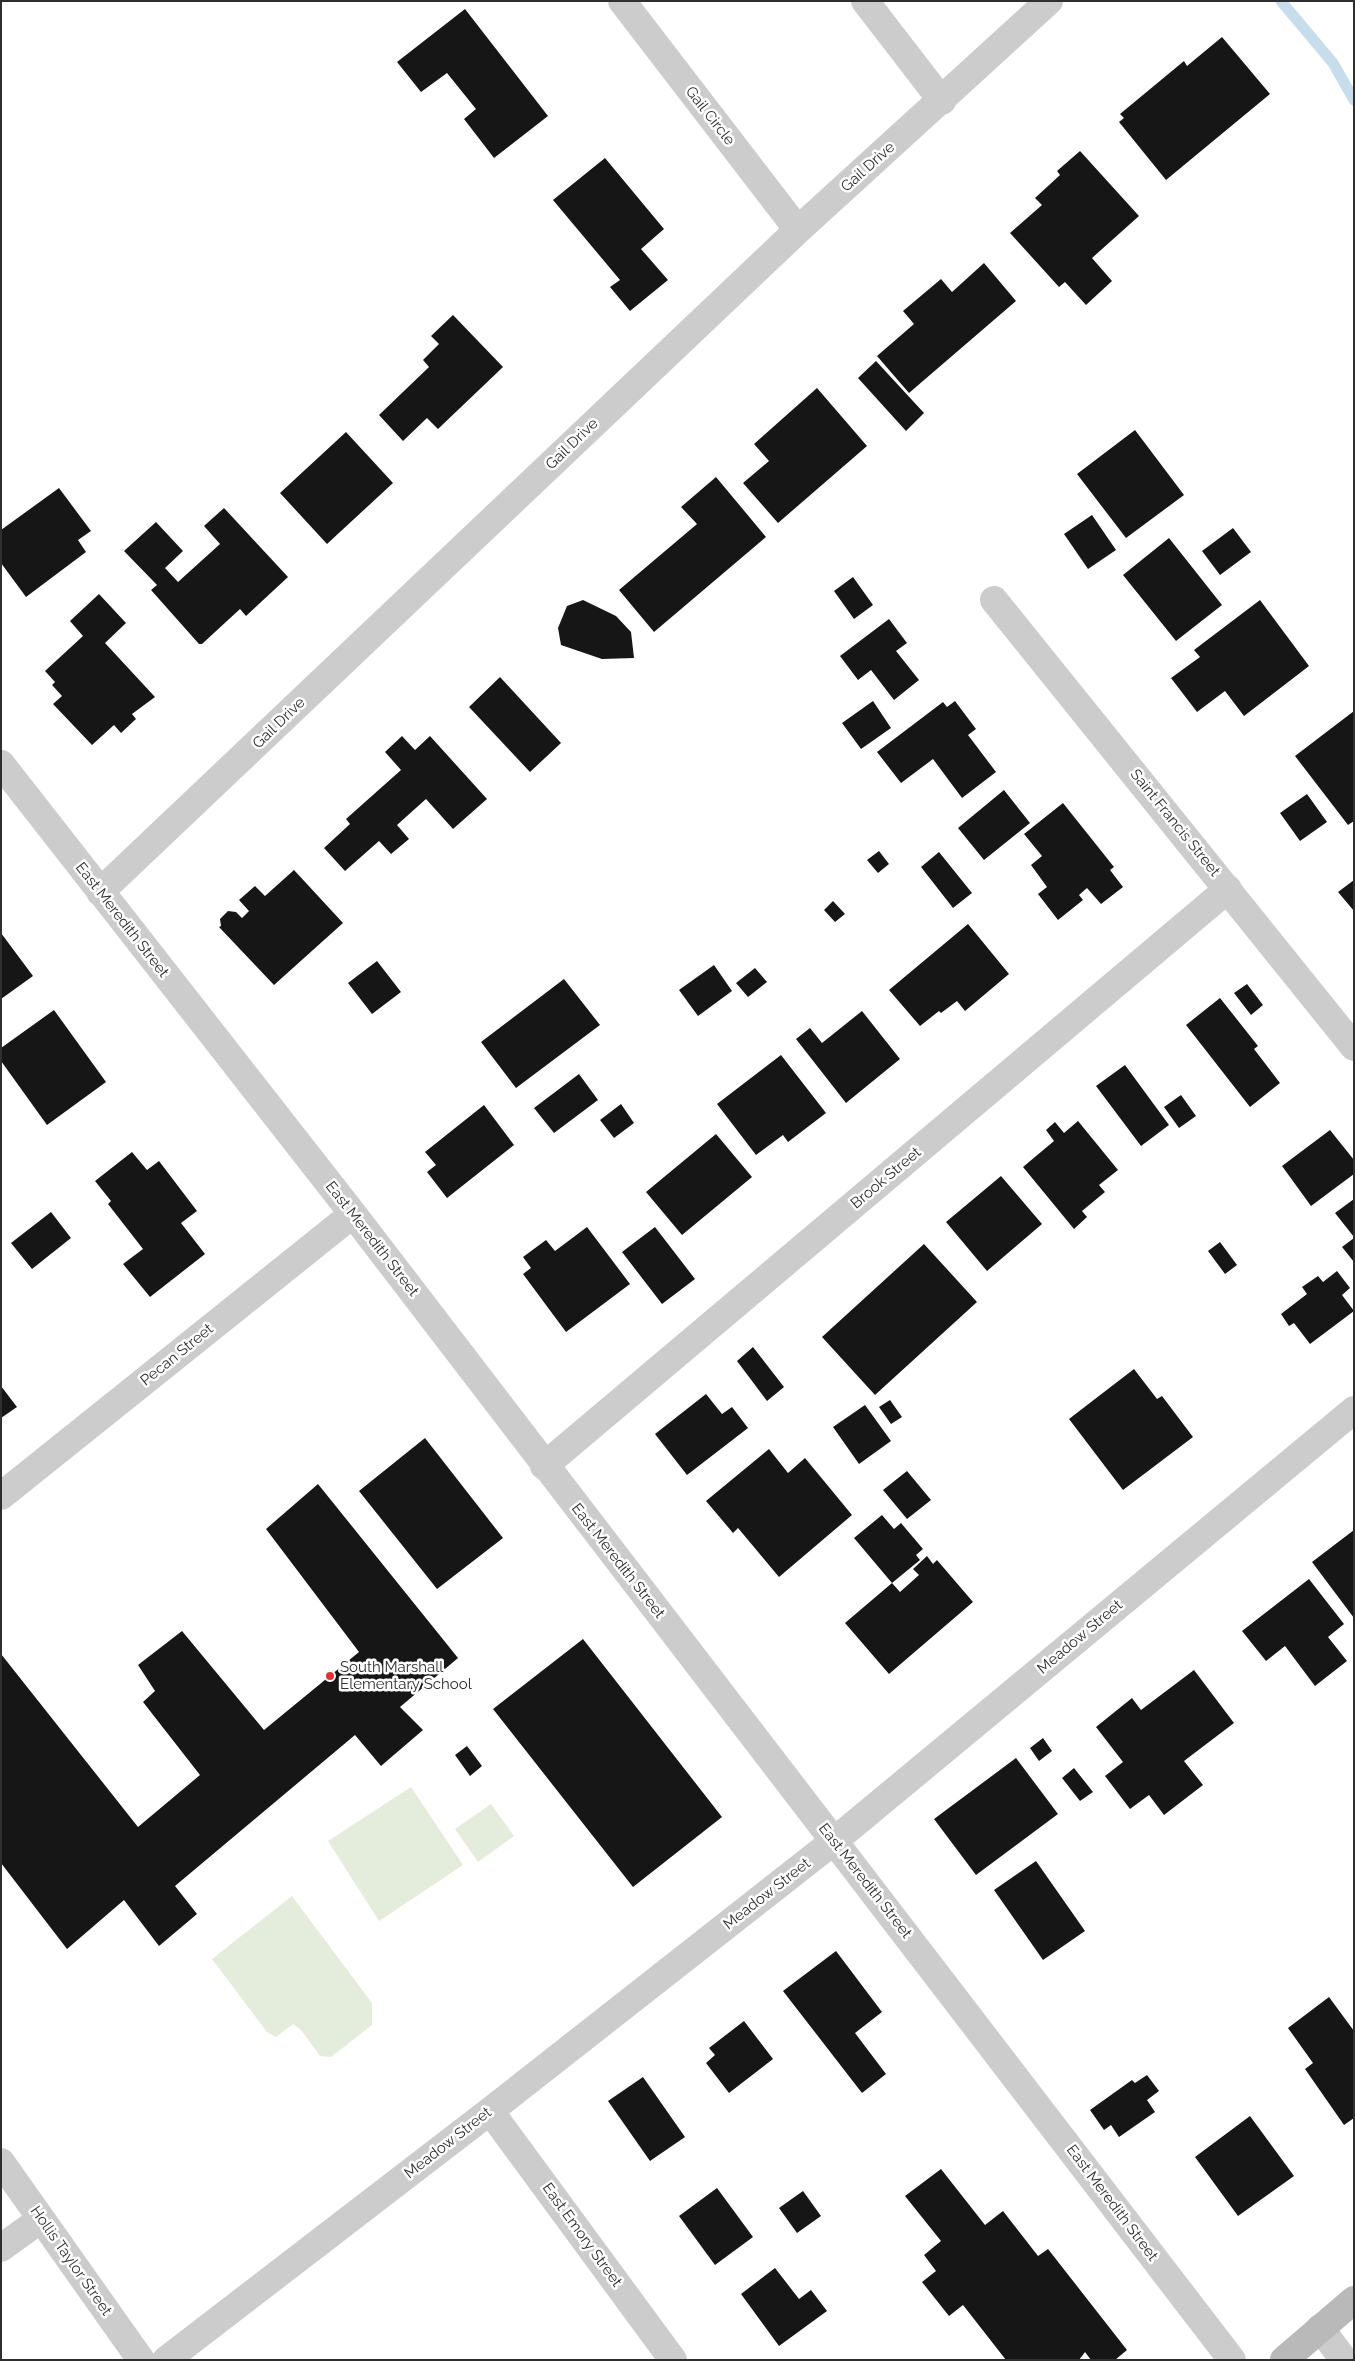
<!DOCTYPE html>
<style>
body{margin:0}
#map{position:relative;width:1355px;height:2361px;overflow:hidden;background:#fff;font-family:Raleway,sans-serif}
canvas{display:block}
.frame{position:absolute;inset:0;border:2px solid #2f2f2f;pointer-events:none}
</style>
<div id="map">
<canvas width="1355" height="2361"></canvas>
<div class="frame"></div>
</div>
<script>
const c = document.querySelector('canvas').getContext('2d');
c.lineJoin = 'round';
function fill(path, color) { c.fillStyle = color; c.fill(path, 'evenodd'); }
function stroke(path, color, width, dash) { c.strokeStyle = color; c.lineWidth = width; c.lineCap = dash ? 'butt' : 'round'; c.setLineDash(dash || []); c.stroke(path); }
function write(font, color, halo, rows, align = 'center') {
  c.font = font + ' Raleway,sans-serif'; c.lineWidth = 5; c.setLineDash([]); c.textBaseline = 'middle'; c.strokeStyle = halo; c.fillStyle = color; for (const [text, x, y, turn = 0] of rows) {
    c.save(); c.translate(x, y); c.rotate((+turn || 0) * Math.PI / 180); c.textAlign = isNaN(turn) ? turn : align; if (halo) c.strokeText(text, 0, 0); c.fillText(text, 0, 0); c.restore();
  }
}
const green = new Path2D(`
 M411,1787L463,1865L379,1921L328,1841Z
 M491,1804L514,1836L478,1862L455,1829Z
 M292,1896L372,2003V2025L331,2057L320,2056L301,2030L293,2024L276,2037L267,2032L212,1959Z`);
const stream = new Path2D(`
 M1281,1L1333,63L1354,100`);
const building = new Path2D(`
 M465,9L548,116L494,158L464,119L476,109L447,73L421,92L397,62Z
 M1222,37L1270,94L1166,180L1119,122L1124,118L1120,114L1184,61L1187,66Z
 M1080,151L1139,216L1092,258L1112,281L1086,305L1065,282L1059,287L1010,233L1042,205L1035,198L1060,175L1057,171Z
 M605,158L664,229L641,249L668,280L630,311L610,287L620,280L553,200Z
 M984,263L1016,301L909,393L877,356L914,324L903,311L941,279L952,292Z
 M453,315L503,367L438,429L427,418L403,441L379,415L429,367L423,360L439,344L431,336Z
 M876,361L924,413L906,431L858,378Z
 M817,388L867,446L778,523L743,483L769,461L754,444Z
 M1135,430L1184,495L1126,538L1077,474Z
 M346,432L393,483L327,544L280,493Z
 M716,477L766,537L654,632L619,590L697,524L681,507Z
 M59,488L91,531L78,540L86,552L26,597L1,563V530Z
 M224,508L288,577L246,616L240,609L202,644H199L151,590L157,585L124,551L156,522L183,551L165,568L178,582L220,544L204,526Z
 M1092,515L1116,550L1088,569L1064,534Z
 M1233,528L1251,552L1220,575L1202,551Z
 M1169,538L1222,605L1176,641L1123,575Z
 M853,577L873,605L854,619L834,591Z
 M99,594L126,623L105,643L155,697L132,714L136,719L121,733L114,725L92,745L53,704L62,696L52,685L55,682L45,671L83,636L70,621Z
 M583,600L616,616L631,632L634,658L602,659L561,645L558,628L567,606Z
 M1260,600L1309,666L1244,716L1225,691L1197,712L1171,678L1200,657L1194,650Z
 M889,619L907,643L896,651L919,680L894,700L871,670L858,680L840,656Z
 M500,677L561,743L530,772L469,707Z
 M873,701L891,728L861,749L842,723Z
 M955,701L976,729L968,735L996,772L962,798L933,759L901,783L877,752L943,702L947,707Z
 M1354,711V821L1348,825L1295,756Z
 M402,736L415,750L430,736L487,799L453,829L426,799L397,825L409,839L391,854L379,841L345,871L324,848L350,824L346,819L401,770L385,752Z
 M1004,790L1030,823L984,860L958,828Z
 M1307,794L1327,822L1300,841L1280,813Z
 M1063,803L1114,867L1110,870L1123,887L1101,904L1087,888L1079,895L1083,900L1058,920L1038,894L1047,887L1031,865L1042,856L1024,834Z
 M879,851L889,864L878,873L867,860Z
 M939,852L972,893L953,908L921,867Z
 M294,870L343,923L274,985L219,927L221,926L220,919L228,911L236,912L242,918L249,911L239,900L255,886L265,896Z
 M1354,880V911L1338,892Z
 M833,901L845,914L835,922L824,910Z
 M968,924L1009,974L965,1011L957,1001L941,1013L939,1011L920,1026L889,990Z
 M1,933L33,976L1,999Z
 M377,961L401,992L372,1014L348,983Z
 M714,965L732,991L698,1016L679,990Z
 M755,968L767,982L748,997L736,983Z
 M564,979L600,1025L516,1088L481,1042Z
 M1247,984L1263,1005L1251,1015L1234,993Z
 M1220,998L1258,1046L1254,1049L1280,1083L1250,1107L1186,1025Z
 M54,1010L106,1082L47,1125L1,1061V1048Z
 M862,1011L900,1059L846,1103L796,1039L810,1028L822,1043Z
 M781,1055L826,1113L788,1142L783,1135L756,1155L717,1104Z
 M1125,1065L1169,1125L1141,1146L1096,1086Z
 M579,1074L598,1100L554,1133L534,1108Z
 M1181,1095L1196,1116L1179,1128L1164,1107Z
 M621,1104L634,1123L614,1138L600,1120Z
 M484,1105L514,1145L447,1198L427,1172L436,1165L425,1152Z
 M1078,1121L1118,1170L1099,1185L1105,1192L1082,1211L1087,1217L1074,1229L1023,1167L1054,1141L1046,1130L1055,1122L1064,1133Z
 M1330,1130L1354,1160V1174L1311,1206L1282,1166Z
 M716,1134L752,1177L682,1235L646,1192Z
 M132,1152L147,1170L159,1161L197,1211L181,1223L205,1254L150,1297L123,1264L143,1249L108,1204L111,1201L95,1181Z
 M1001,1176L1042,1224L987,1271L946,1222Z
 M1354,1199V1237L1335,1213Z
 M51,1212L71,1238L32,1269L11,1243Z
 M587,1227L630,1284L566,1332L523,1274L531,1268L523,1257L546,1240L555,1251Z
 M655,1227L695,1279L662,1304L622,1252Z
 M1354,1238V1262L1342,1247Z
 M1220,1242L1237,1265L1225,1274L1208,1251Z
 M924,1244L977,1302L875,1395L822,1337Z
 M1337,1271L1350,1288L1342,1295L1354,1311L1310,1344L1294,1323L1289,1326L1281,1314L1307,1294L1302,1287L1318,1276L1323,1282Z
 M753,1347L784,1387L767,1401L737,1361Z
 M1134,1369L1157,1399L1162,1396L1193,1437L1123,1490L1069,1419Z
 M1,1386L17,1407L1,1418Z
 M706,1394L722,1414L732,1407L748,1428L687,1475L655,1434Z
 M890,1400L902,1417L891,1424L879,1407Z
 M865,1405L891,1441L859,1464L833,1427Z
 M425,1438L503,1538L437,1589L359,1491Z
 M769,1449L788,1473L805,1458L852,1515L779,1577L738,1528L733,1533L706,1501Z
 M907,1471L931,1500L907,1519L883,1490Z
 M318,1484L458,1658L400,1707L423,1730L381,1766L355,1735L175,1886L197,1914L159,1946L124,1900L67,1949L1,1863V1654L138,1827L200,1775L143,1702L155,1691L138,1665L182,1631L264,1730L359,1652L266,1529Z
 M882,1515L894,1529L901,1523L923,1549L916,1555L920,1560L892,1583L854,1538Z
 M1354,1530V1618L1312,1562Z
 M927,1556L933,1564L937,1560L973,1602L889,1674L845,1623L892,1583L900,1592L919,1575L913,1569Z
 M1309,1579L1344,1624L1328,1637L1347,1661L1315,1686L1285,1646L1266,1661L1242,1631Z
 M583,1639L722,1817L633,1887L493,1709Z
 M1194,1670L1234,1723L1184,1761L1203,1785L1164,1815L1149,1795L1130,1809L1105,1776L1123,1762L1096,1727L1132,1698L1141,1710Z
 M1043,1738L1052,1751L1039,1761L1030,1748Z
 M467,1746L482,1766L470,1776L455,1755Z
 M1016,1758L1058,1814L976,1875L934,1819Z
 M1074,1768L1093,1792L1080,1801L1062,1778Z
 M1036,1861L1085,1931L1043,1960L994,1890Z
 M836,1951L882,2012L855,2033L886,2074L862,2093L783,1991Z
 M1329,1997L1354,2031V2118L1344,2125L1305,2069L1313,2063L1288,2028Z
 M744,2021L773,2059L729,2093L706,2063L715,2055L709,2048Z
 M1147,2075L1159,2091L1147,2100L1155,2112L1119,2137L1111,2125L1104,2130L1090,2110L1132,2080L1135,2083Z
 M643,2077L685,2137L650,2161L608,2101Z
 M1250,2116L1294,2176L1238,2216L1195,2157Z
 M941,2169L985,2225L1003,2211L1038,2256L1048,2249L1127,2350L1115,2360H1091L1085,2352L1079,2360H1006L963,2305L949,2316L922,2282L936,2271L924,2255L941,2241L905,2196Z
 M717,2188L753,2237L715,2265L679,2216Z
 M803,2191L821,2216L797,2233L779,2208Z
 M775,2268L799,2299L811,2290L827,2311L779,2346L741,2294Z`);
const minor = new Path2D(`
 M622,1L798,230
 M865,1L942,101
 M994,600L1354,1047
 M1,764L353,1214L1232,2360
 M100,892L798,230L1049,1
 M544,1466L1228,889
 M1,1496L353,1214
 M490,2111L673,2360
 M1,2162L141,2360
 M1,2248L41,2219
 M1320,2328L1344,2360
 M166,2360L490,2111L834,1841L1354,1410`);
const secondary = new Path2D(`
 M1284,2360L1354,2300`);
const markers = [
 [330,1676,5,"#e82f33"]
];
const streetNames = [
 ["Gail Circle",710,116,52],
 ["Gail Drive",868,167,-42],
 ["Gail Drive",572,444,-44],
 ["Gail Drive",279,723,-44],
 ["Saint Francis Street",1175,823,51],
 ["East Meredith Street",122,920,52],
 ["Brook Street",886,1178,-40],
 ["East Meredith Street",372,1239,52],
 ["Pecan Street",177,1355,-39],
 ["East Meredith Street",618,1561,52],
 ["Meadow Street",1080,1637,-40],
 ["East Meredith Street",865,1881,52],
 ["Meadow Street",767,1894,-38],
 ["Meadow Street",448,2143,-38],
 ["East Meredith Street",1112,2203,53],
 ["East Emory Street",582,2235,54],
 ["Hollis Taylor Street",71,2261,55]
];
const poiNames = [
 ["South Marshall",340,1667],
 ["Elementary School",340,1684]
];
fill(green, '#e4ecdc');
stroke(stream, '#c8ddec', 11);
fill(building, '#161616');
stroke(minor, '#ccc', 28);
stroke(secondary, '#b9b9b9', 28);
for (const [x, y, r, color] of markers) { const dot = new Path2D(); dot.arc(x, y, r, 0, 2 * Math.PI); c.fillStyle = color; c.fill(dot); stroke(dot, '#fff', 2); }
write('15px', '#2f2f2f', '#fff', streetNames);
write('15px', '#2f2f2f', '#fff', poiNames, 'left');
</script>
